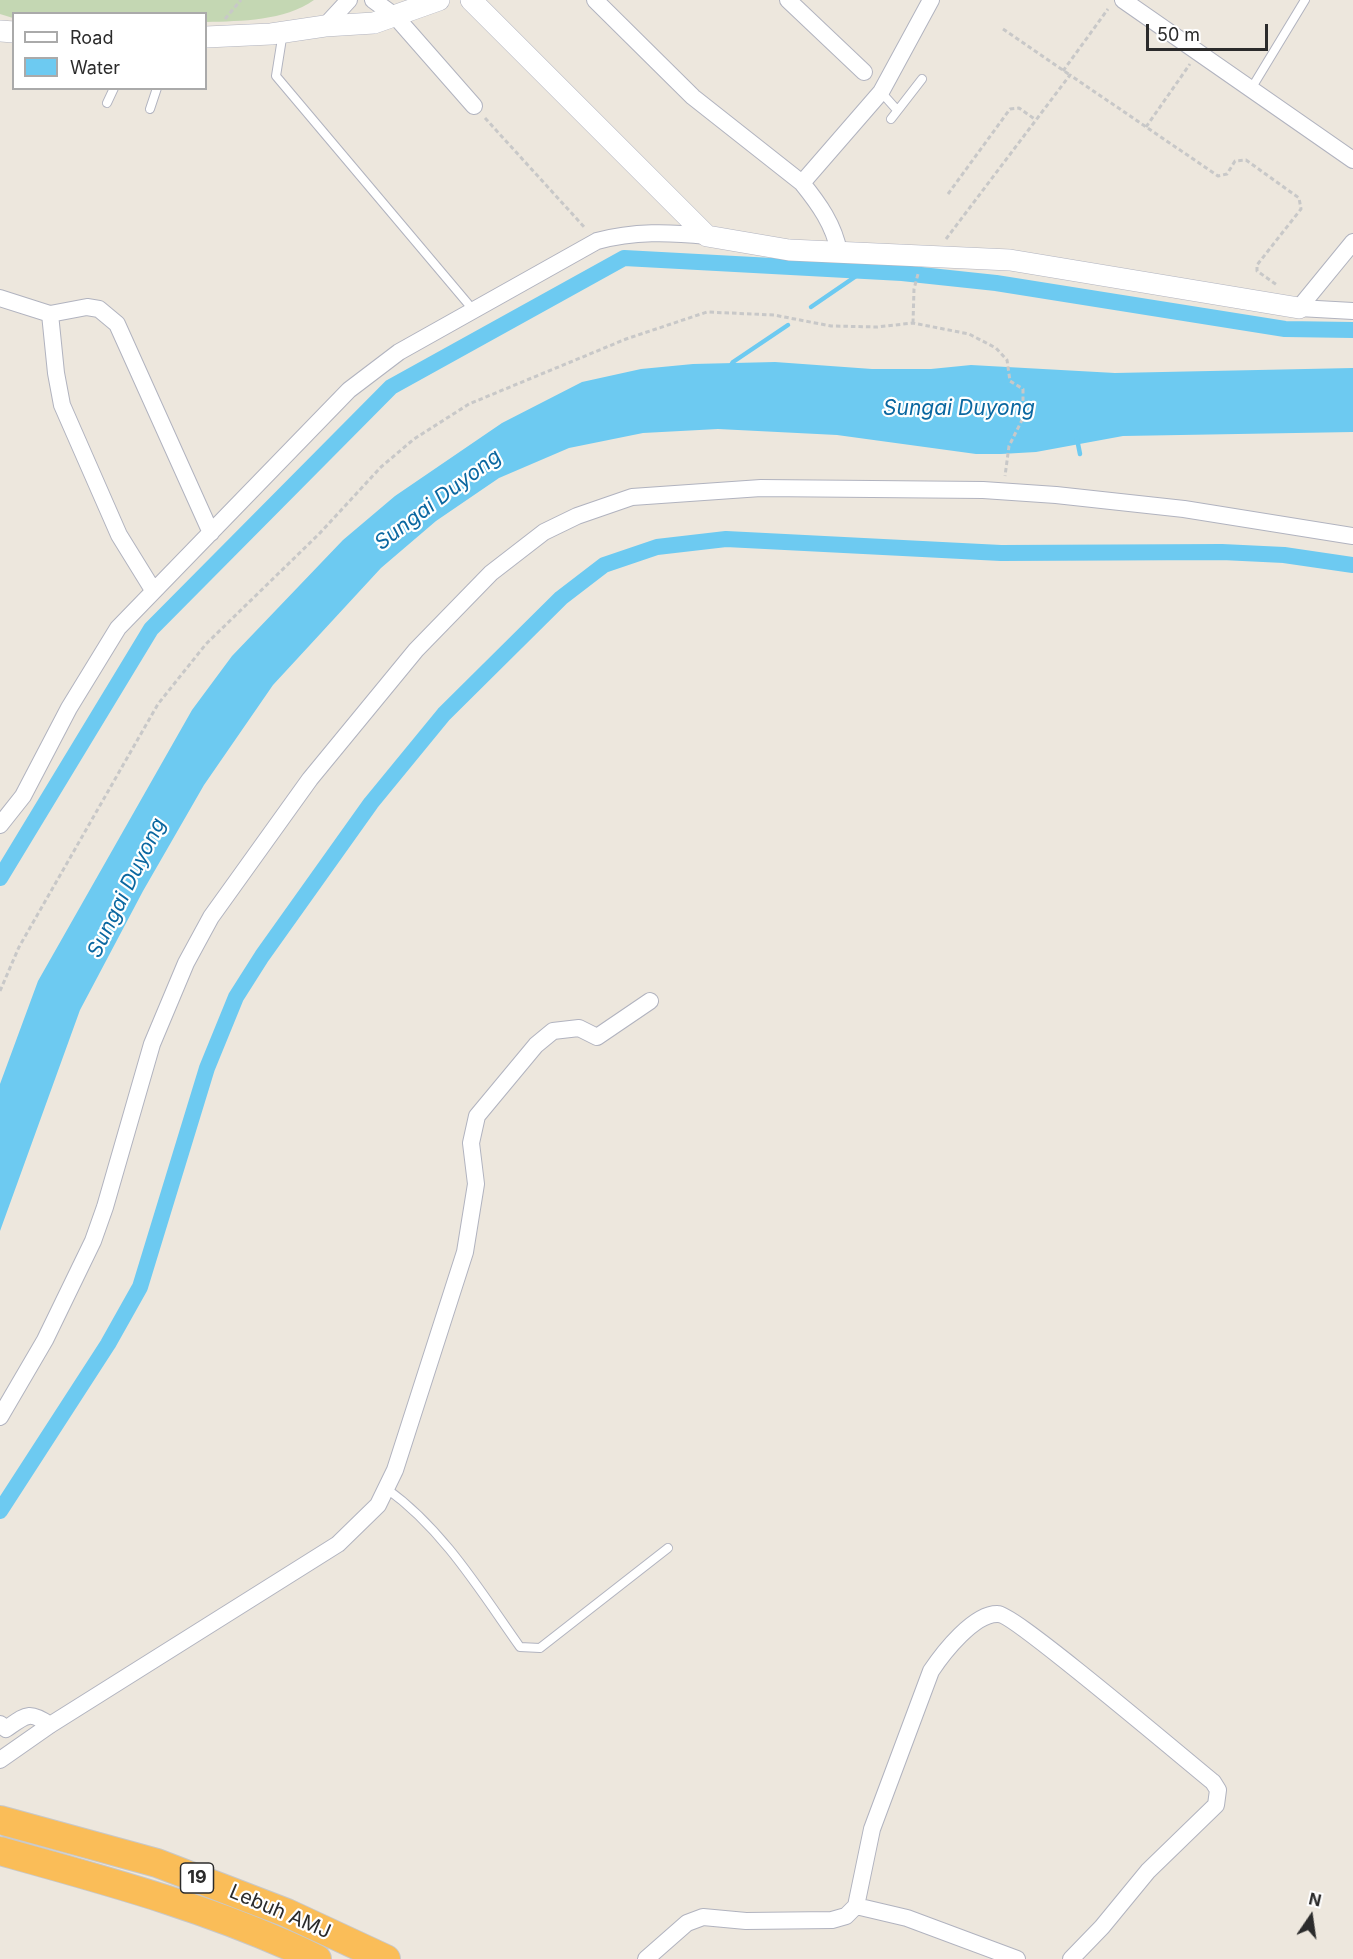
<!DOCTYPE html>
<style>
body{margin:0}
#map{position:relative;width:1353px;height:1959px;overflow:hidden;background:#ede7dd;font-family:Inter,sans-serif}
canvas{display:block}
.legend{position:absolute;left:12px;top:12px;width:195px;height:78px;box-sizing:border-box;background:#fff;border:2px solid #aaa;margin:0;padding:8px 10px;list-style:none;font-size:18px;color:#2b2b2b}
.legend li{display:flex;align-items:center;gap:12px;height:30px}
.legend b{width:30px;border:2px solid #aaa}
.north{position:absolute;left:1281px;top:1887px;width:60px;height:60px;-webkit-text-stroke:4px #fff;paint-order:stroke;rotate:13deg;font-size:16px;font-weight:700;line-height:24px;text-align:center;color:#2b2b2b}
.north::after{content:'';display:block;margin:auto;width:21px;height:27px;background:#2b2b2b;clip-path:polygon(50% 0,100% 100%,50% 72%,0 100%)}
.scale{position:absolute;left:1146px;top:24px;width:122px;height:27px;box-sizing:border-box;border:3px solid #2b2b2b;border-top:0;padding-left:8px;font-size:18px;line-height:21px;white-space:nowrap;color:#2b2b2b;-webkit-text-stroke:4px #fff;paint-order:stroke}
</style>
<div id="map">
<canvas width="1353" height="1959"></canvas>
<ul class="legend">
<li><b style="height:8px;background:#fff"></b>Road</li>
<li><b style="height:16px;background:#6dcaf1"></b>Water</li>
</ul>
<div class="north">N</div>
<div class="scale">50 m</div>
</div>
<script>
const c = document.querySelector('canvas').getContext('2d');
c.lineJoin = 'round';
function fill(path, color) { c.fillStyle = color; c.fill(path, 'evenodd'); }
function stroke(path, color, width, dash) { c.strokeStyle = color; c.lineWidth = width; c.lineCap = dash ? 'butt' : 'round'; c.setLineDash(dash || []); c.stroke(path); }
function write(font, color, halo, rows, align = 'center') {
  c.font = font + ' Inter,sans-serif'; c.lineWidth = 4.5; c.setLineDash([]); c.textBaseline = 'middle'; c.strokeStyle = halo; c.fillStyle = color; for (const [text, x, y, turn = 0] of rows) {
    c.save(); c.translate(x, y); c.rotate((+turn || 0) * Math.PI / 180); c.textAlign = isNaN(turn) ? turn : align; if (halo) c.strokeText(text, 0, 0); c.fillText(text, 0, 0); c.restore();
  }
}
const cemetery = new Path2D(`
 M0,0H314C284,21 242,21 206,22V14H14L13,18L0,14Z`);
const water = new Path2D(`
 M775,362L872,369H931L971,365L1115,373L1353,368V432L1123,436L1036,452L1001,454H976L837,435L718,429L643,433L569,448L499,478L436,521L381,568L273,685L204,785L143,891L80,1010L0,1231V1084L38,981L192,710L232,656L343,540L395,496L502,423L582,382L641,369L693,364Z`);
const stream = new Path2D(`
 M811,307L865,270
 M730,367L733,362L788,325
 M1077,439L1080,454`);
const canal = new Path2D(`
 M0,878L151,629L391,387L624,258L902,273L996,283L1285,329L1353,330
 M0,1511L108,1344L140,1287L207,1068L236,997L262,956L371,803L444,714L561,598L604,565L657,547L726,539L1001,553L1222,552L1284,555L1353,565`);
const path = new Path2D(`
 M225,19L241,0
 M1003,29L1070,75
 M1063,71L1108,9
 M485,118L586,229
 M1146,127L1190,64
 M948,194L1010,109L1019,108L1036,120
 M946,239L1070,75L1218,176L1227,174L1235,161L1246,160L1299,198L1301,209L1257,265V271L1277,285
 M913,323L914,289L918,274
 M0,991L19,947L158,704L206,644L319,534L381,467L414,439L469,404L626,339L707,312L774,315L831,326L877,327L913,323L969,334L996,348L1007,360L1010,381L1023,389V418L1009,446L1005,476`);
const service = new Path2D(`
 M283,32L276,76L475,312
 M1251,89L1305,0
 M881,92L897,110
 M107,103L114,88
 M150,109L157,88
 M891,119L922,79
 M387,1489C443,1529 481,1592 520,1647L540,1648L668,1548`);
const minor = new Path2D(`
 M373,0L395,16L474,106
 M595,0L693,97L802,183
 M788,0L864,72
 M1123,0L1353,160
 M325,26L349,0
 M839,252C834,225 819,204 802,183L881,92L931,0
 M0,298L50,314L87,307L99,309L117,324L211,533
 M1299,308L1353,242
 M1299,308L1353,311
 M50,314L56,373L62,405L119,535L153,590
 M0,825L23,796L69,708L118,628L349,390L399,352L597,241C634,231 669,232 707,236
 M0,1417L45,1340L93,1241L105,1207L152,1044L186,963L211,917L310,779L416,650L491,573L544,532L577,516L632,497L761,488L983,490L1056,495L1184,509L1353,536
 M0,1724L6,1729C26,1715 29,1710 50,1725
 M0,1760L50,1725L338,1544L378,1505L395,1470L465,1252L476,1184L471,1143L477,1116L536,1045L553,1031L579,1028L597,1037L650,1001
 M856,1906L907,1918L1017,1959
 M646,1959L687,1923L703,1917L746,1921L832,1920L846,1916L856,1906L872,1829L931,1671C943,1653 974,1613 998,1614C1014,1614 1187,1761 1213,1782L1218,1790L1216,1805L1148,1871L1102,1927L1071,1959`);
const tertiary = new Path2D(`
 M471,0L707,236L789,250L1010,260L1299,308
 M0,31L14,32
 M206,37L271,34L325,26L374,23L439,0`);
const trunk = new Path2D(`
 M0,1820L157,1863L287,1913L386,1959
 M0,1851C108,1881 216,1910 317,1959`);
const shields = [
 [197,1878,33]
];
const shieldNames = [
 ["19",197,1878]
];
const streetNames = [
 ["Lebuh AMJ",280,1912,23]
];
const waterNames = [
 ["Sungai Duyong",959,409],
 ["Sungai Duyong",438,500,-37],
 ["Sungai Duyong",127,888,-64]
];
fill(cemetery, '#c4d7b3');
fill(water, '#6dcaf1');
stroke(stream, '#6dcaf1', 4.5);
stroke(canal, '#6dcaf1', 16);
stroke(service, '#b1b3bf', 10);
stroke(minor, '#b1b3bf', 18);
stroke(tertiary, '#b1b3bf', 22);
stroke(trunk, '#c8c8c8', 30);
stroke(path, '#c8c8c8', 3, [4.5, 3]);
stroke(service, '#fff', 8);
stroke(minor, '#fff', 16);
stroke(tertiary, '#fff', 21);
stroke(trunk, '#fabd58', 28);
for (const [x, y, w] of shields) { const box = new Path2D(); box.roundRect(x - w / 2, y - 15, w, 30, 4.5); c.fillStyle = '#fff'; c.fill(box); stroke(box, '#2b2b2b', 1.5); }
write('bold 18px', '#2b2b2b', null, shieldNames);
write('20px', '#2b2b2b', '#fff', streetNames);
write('italic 21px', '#0a67a0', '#fff', waterNames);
</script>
